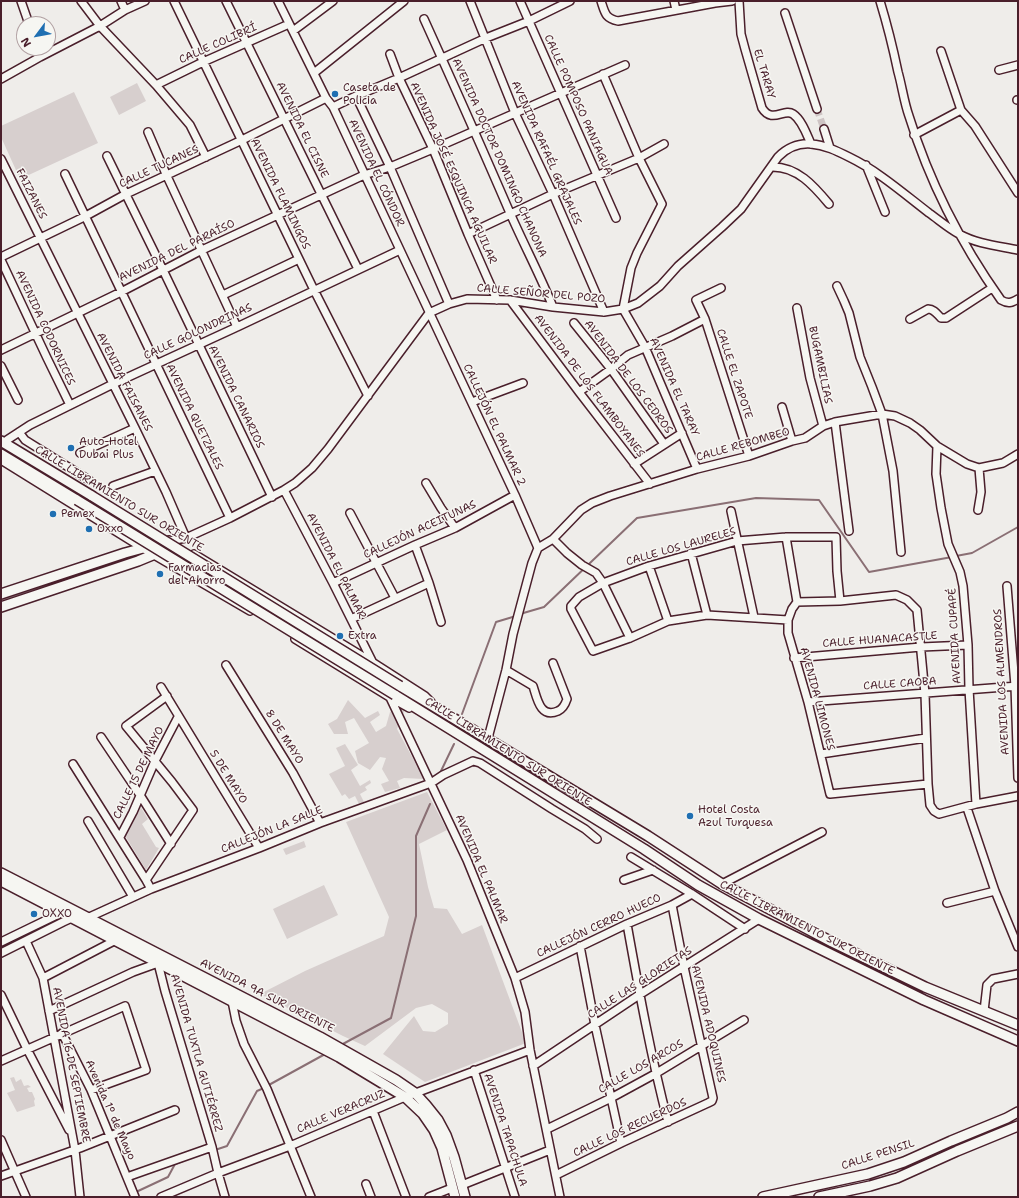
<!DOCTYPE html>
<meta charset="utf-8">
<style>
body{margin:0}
#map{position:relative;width:1019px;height:1198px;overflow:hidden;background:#efedea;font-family:"Shantell Sans",sans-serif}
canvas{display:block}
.frame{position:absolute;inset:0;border:2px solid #4a1f2b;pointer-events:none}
.north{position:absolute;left:16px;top:16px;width:40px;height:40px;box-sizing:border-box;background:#f6f6f2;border:1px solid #b1a0a2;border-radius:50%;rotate:238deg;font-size:11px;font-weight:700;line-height:16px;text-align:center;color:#4a1f2b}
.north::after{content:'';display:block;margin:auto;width:14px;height:18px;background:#1f6fb2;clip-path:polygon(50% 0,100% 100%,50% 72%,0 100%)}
</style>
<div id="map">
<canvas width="1019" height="1198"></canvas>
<div class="frame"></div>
<div class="north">N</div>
</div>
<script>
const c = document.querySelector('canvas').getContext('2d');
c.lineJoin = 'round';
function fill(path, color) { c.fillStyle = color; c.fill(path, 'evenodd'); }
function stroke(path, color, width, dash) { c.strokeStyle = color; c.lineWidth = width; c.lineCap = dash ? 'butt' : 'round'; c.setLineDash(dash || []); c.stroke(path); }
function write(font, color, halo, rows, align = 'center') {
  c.font = font + ' "Shantell Sans",sans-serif'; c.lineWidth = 3; c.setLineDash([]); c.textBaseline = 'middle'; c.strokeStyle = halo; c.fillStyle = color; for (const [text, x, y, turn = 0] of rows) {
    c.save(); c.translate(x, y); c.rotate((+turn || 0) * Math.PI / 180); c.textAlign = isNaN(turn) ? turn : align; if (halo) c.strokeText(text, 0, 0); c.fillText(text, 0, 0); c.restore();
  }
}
const green = new Path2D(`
 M137,83L146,101L119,115L110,97Z
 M74,92L98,143L20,179L1,137V126Z
 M348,700L365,718L378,711L380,715L370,722L376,732L386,726L390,712L398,704L405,709L397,729L424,779L404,778L397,781L400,788L385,792L381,784L389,781L382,769L386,758L380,757L370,770L358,763L355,751L369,743L354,718L345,722L348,734H334L328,724L337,719Z
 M345,744L358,765L351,770L360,786L370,780L371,783L365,787L367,790L360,794L364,802L359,804L355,796L349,799L345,794L342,796L329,774L345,766L336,748Z
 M427,792L447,830L419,844L428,887L434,908L447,909L462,934L482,925L526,1043L425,1082L383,1054L414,1016L423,1031L435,1032L448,1024V1013L432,1004L416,1008L365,1046L343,1036L260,994L305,971L384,936L389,917L346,822Z
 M140,806L148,819L142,824L156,847L159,848L146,870L124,834Z
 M304,841L306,847L286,855L283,849Z
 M324,885L338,915L287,939L273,909Z
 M14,1077L16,1082L21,1079L24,1086L28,1085L31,1087L27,1088L29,1092H32L35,1099L34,1101L35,1106L17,1112L7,1093L15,1090L10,1078Z`);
const stream = new Path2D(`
 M956,556L972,553L1018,527
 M520,614L544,607L637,518L756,498L819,500L869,572L952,557
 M462,714L496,622L516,616
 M441,771L454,744
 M341,1045L391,1018L416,916V836L430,804
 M267,1086L327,1053
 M215,1150L227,1146L257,1091L264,1088
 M136,1194V1192L168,1177L175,1164L183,1161`);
const minorTunnel = new Path2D(`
 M817,109L824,129`);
const minor = new Path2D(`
 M21,1L29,24
 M81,1L100,26L156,85L190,125L206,157
 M121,1L125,10
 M174,1L314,290L368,396
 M226,1L358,269
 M278,1L326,98L333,107L515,495L538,548
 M470,1L515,113L553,194L604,312
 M520,1L616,218
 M601,1C605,13 605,18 618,21L715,3L732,1
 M674,1L676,10
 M739,1L741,34L745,49L762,108C772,124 784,108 793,114C802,120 807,135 811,144
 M880,1C887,24 893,48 898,72C902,86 904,102 909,116C929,181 962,245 1001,300C1008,304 1011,303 1018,299
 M785,13L817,109
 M424,19C453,83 482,148 510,213C524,245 540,275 553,307
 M293,31L333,1
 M37,48L40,57
 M941,51L961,110L975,126L1018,193
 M390,54L399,78L433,149L468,234L497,300
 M999,70L1018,65
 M314,73L404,1
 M603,74L639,158L662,204L637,253L631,268L623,309L645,347L697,469
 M1,79L40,57L100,26L125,10L145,1
 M156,85L203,62L289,24
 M356,96L390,167L449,304
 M1017,100H1018
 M333,107L356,96L399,78L486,38L529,21L570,1
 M824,129L830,148
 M148,132L166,174L237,327
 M914,135L961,110
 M107,156L163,270L272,497
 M1,159L135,428L166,492L186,538
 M866,165L885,212
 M771,167C797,166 814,186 829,204
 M65,174L230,518
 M468,234L553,194L639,158L664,144
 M1,257L84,217L126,194L242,140L326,98
 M1,260L47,358L70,405
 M837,286L844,301L849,313L860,357L872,387L882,414L893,471L901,552
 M721,288L696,300L705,319L749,456
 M223,295L299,259
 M510,300L579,392L650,484
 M797,308L810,378L823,426
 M910,319L928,309C934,309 937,314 941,318H946L992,288
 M574,323L611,369L664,444
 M1,350L121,292L202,250L364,175L390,167L433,149L625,65
 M1,366L18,400
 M579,392L611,369L628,355L672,336L705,319
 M472,402L523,383
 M782,407L792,441
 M835,422L849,531
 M19,432L25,440L89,480
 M7,440L30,425L113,384L237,327L400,250
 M937,446L936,474L941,508L948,544L960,572L963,586L968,645L969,689L976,804
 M80,453L135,428
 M1,460L154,555L250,611
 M634,464L682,433
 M426,483L441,508L455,528
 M113,486L155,471
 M284,490L333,583L373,663
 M978,510L981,492L979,468
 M731,511L754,617
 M350,513L395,598
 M786,537L797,602
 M553,539L567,553L582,565L596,573L603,583L630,638
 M169,541L186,538L230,518L284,490L295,483L312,468L328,449L429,313L449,304L467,299L510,300L553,307L604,312L623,309L638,303L660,286L678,266L722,227L741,209L778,157C787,148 798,143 811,144C825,145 837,151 849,157C878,171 903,193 929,213C939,220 948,228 959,234C977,244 999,246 1018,250
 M415,545L429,583L441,622
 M691,553L707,615
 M194,554L372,662L425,696L431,702
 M649,566L668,621
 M333,583L415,545L455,528L515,495
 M1007,586L1015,686L1018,778
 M351,619L429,583
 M788,620L707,615L668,621L630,638L593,651L571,609V606L579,597L603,583L649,566L737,541L786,537H836L837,571L840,601
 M295,639L391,698L409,708
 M794,658L921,647L968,645
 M226,665L293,773L320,823
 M506,670L533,686C537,698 540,719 558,711C563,709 565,705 567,699L553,663
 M161,687L259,848
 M386,689L467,860L515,978L525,1012L530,1050L560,1197
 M808,702L1018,686
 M101,737L140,795L171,844
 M488,738L506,670L513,634L532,563L538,548L553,539L581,510L592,503L610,496L697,469L749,456L792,441L805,438L823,426L835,422L882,414L895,416L910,423L920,430L937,446L967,464L979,468L1003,463L1018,454
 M821,754L926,738
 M73,764L146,880
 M928,784L830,794L808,702L788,633V620L792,609L797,602L840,601L896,595L907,600L917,610L925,694L928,784L930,805L934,811L939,814L976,804L1018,796
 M967,808L995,891L1018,947
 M88,821L133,897
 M120,837L133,812L155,761L178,717
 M631,857L692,894L745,929
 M624,880L653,870
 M722,884L822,832
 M151,889L146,880L193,810L172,782L126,726L167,696
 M947,903L995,891
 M85,919L151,889L259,848L320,823L431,783L443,775L473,761L480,763L552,809L585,829L597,839
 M627,924C639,991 651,1057 668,1122
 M26,941L43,978L75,1150L80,1197
 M1,942L65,911
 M580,946L595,1025L621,1143
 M1,953L63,922L74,917
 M43,978L114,941
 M515,978L627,924L672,905L692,894
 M1,995L27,1049L69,1130
 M232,1001L236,1021L244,1044L267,1089L311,1197
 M49,1011L133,972L158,963L165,991L212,1147L218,1173L225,1197
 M984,1011L987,985L993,979L1018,974
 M62,1033L91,1090L135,1197
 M1,1061L125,1006L146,1070L91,1090
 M533,1066L639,995L759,919
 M474,1070L515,1197
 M373,1111L406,1197
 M547,1129L611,1098L655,1074L744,1020
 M1,1140L26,1197
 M556,1175L621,1143L708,1103L712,1101L713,1098L684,967L672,905
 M1,1176L80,1148L175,1110
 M127,1177L212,1147
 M366,1184L371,1197
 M462,1185L550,1150
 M161,1197L218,1173L290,1146L405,1097L530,1050
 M429,1197L452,1188`);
const major = new Path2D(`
 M1,441L92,496
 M1,454L77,500
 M1,594L125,553L169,541
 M1,607L138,561L172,547
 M400,686L648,836L722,884L832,942L925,987L1018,1025
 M395,695L644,849L698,885L759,919L924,1000L1018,1041
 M1,873L320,1037L396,1080L415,1093L426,1105L438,1120L446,1135L454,1157L465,1197
 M1,881L339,1057L405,1097L423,1114L434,1130L442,1148L455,1197
 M763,1197L868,1174L904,1162L951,1141L1007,1118L1018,1112
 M819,1197L870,1186L897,1178L957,1151L1018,1126`);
const majorBridge = new Path2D(`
 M92,496L400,686
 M77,500L395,695`);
const markers = [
 [335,94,4,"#1f6fb2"],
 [71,448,4,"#1f6fb2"],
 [53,514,4,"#1f6fb2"],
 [89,529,4,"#1f6fb2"],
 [160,574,4,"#1f6fb2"],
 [340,636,4,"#1f6fb2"],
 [690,816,4,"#1f6fb2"],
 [34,914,4,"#1f6fb2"]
];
const streetNames = [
 ["CALLE COLIBRÍ",218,44,-24],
 ["EL TARAY",764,74,73],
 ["CALLE POMPOSO PANIAGUA",578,105,66],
 ["AVENIDA EL CISNE",302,130,64],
 ["AVENIDA RAFAÉL GRAJALES",546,153,66],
 ["AVENIDA DOCTOR DOMINGO CHANONA",499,158,66],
 ["CALLE TUCANES",159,167,-25],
 ["AVENIDA EL CÓNDOR",376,173,65],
 ["AVENIDA JOSÉ ESQUINCA AGUILAR",453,173,66],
 ["FAIZANES",31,194,63],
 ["AVENIDA FLAMINGOS",280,194,64],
 ["AVENIDA DEL PARAÍSO",177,251,-26],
 ["CALLE SEÑOR DEL POZO",541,294,5],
 ["AVENIDA CODORNICES",45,328,65],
 ["CALLE GOLONDRINAS",198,332,-25],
 ["BUGAMBILIAS",820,365,78],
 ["CALLE EL ZAPOTE",734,374,72],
 ["AVENIDA DE LOS CEDROS",628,377,53],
 ["AVENIDA FAISANES",124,382,63],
 ["AVENIDA DE LOS FLAMBOYANES",589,386,53],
 ["AVENIDA EL TARAY",674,387,66],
 ["AVENIDA CANARIOS",236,397,64],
 ["AVENIDA QUETZALES",194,417,64],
 ["CALLEJÓN EL PALMAR 2",494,425,65],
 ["CALLE REBOMBEO",743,445,-16],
 ["CALLE LIBRAMIENTO SUR ORIENTE",119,499,31],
 ["CALLEJÓN ACEITUNAS",420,530,-25],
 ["CALLE LOS LAURELES",681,547,-16],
 ["AVENIDA EL PALMAR",336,566,63],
 ["AVENIDA CUPAPÉ",955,636,-93],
 ["CALLE HUANACASTLE",880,640,-4],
 ["AVENIDA LOS ALMENDROS",1002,682,-93],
 ["CALLE CAOBA",900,684,-4],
 ["AVENIDA LIMONES",817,699,75],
 ["8 DE MAYO",284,737,58],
 ["CALLE LIBRAMIENTO SUR ORIENTE",508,752,32],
 ["CALLE 15 DE MAYO",139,773,-64],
 ["5 DE MAYO",228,777,58],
 ["CALLEJÓN LA SALLE",272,830,-22],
 ["AVENIDA EL PALMAR",481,869,67],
 ["CALLEJÓN CERRO HUECO",599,926,-25],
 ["CALLE LIBRAMIENTO SUR ORIENTE",807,928,27],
 ["CALLE LAS GLORIETAS",640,983,-33],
 ["AVENIDA 9A SUR ORIENTE",267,996,27],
 ["AVENIDA ADOQUINES",708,1024,77],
 ["AVENIDA TUXTLA GUTIÉRREZ",196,1053,74],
 ["AVENIDA 16 DE SEPTIEMBRE",71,1065,79],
 ["CALLE LOS ARCOS",641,1067,-30],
 ["Avenida 1º de Mayo",110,1110,66],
 ["CALLE VERACRUZ",341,1112,-23],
 ["CALLE LOS RECUERDOS",630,1128,-25],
 ["AVENIDA TAPACHULA",505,1130,72],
 ["CALLE PENSIL",878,1155,-18]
];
const poiNames = [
 ["Caseta de",343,88],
 ["Policia",343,101],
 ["Auto-Hotel",79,442],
 ["Dubai Plus",79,455],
 ["Pemex",61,514],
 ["Oxxo",97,529],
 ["Farmacias",168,568],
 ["del Ahorro",168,581],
 ["Extra",348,636],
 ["Hotel Costa",698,810],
 ["Azul Turquesa",698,823],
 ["OXXO",42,914]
];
fill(green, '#d7cfce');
stroke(stream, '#8a6f74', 2);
stroke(minorTunnel, '#cec4c4', 7, [7, 3.5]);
stroke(minor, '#4a1f2b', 10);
stroke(major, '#4a1f2b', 12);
stroke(minor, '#f6f6f2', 7);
stroke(major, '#f6f6f2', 9);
stroke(majorBridge, '#4a1f2b', 12, []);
stroke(majorBridge, '#f6f6f2', 9);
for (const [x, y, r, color] of markers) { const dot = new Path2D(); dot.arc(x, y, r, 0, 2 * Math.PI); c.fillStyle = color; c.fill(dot); stroke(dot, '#f6f6f2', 1.5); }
write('11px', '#4a1f2b', '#f6f6f2', streetNames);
write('11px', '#4a1f2b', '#f6f6f2', poiNames, 'left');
</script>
